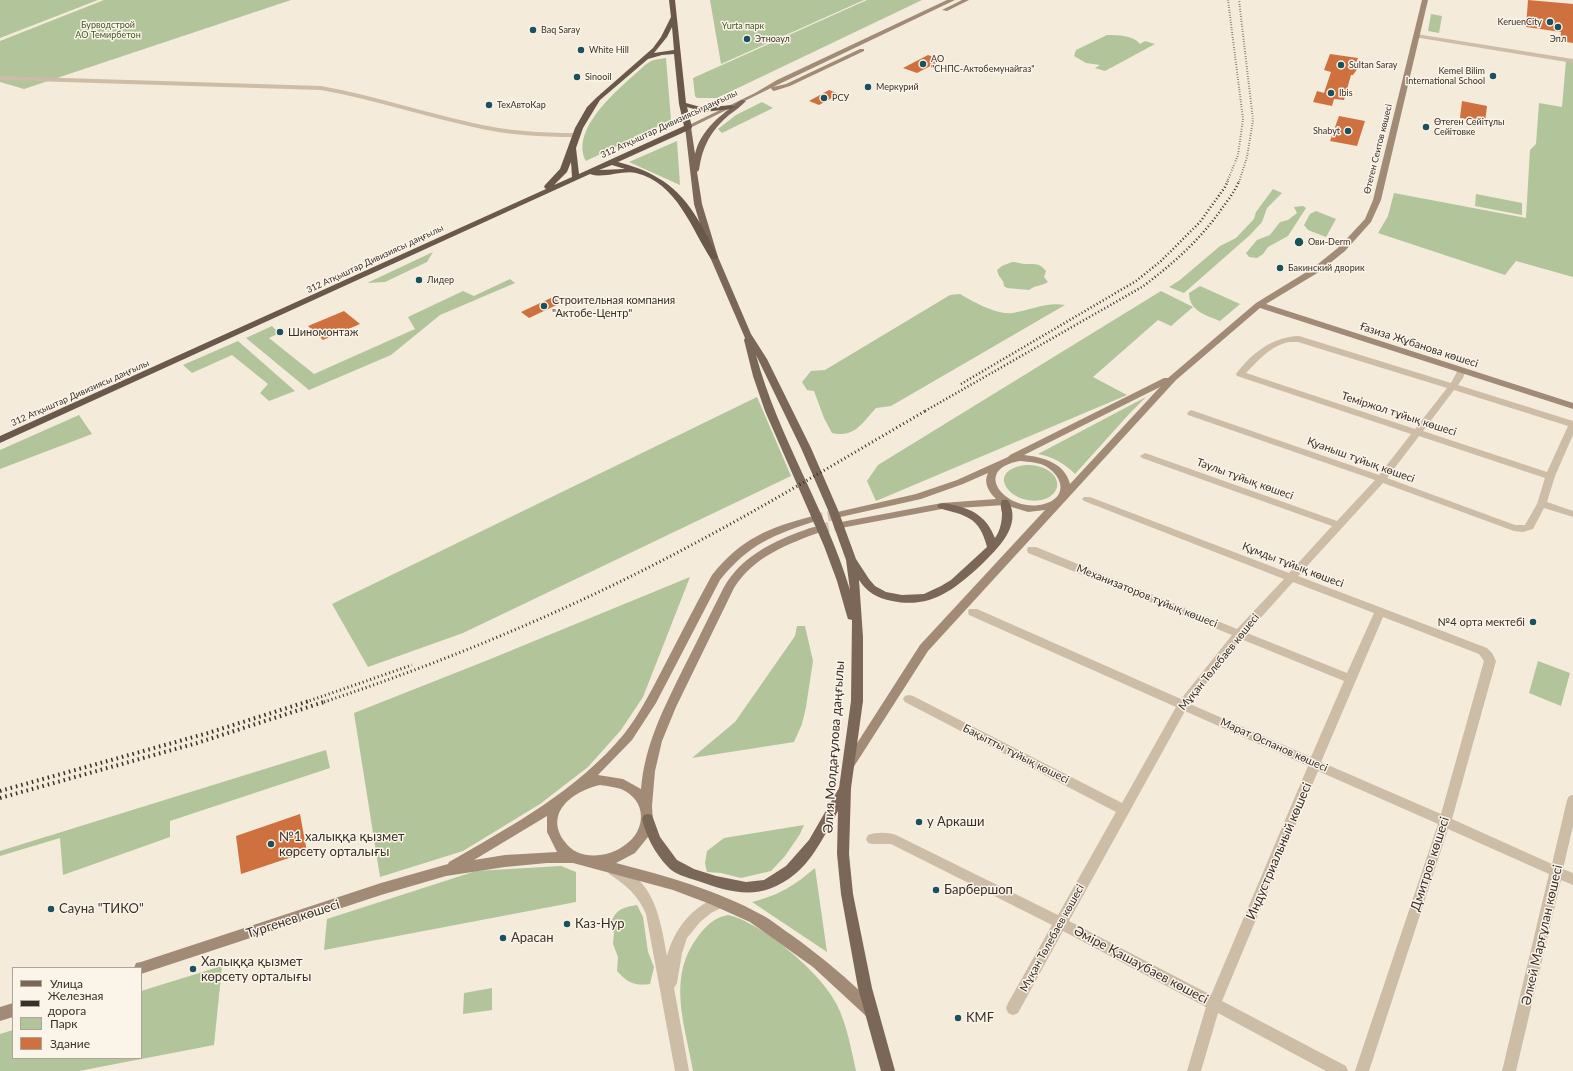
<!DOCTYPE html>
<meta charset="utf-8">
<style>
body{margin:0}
#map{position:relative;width:1573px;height:1071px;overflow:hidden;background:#f4ebdb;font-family:Lato,sans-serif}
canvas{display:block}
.legend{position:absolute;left:12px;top:967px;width:130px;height:92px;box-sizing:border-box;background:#fbf4e8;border:1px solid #ada59b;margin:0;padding:5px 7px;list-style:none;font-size:12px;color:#382f28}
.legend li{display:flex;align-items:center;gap:8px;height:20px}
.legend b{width:20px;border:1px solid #ada59b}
</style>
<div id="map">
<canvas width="1573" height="1071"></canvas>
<ul class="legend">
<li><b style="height:5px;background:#7b6758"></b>Улица</li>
<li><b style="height:5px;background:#382f28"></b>Железная дорога</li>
<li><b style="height:11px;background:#b1c49a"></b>Парк</li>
<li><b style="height:11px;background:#ce713f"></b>Здание</li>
</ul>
</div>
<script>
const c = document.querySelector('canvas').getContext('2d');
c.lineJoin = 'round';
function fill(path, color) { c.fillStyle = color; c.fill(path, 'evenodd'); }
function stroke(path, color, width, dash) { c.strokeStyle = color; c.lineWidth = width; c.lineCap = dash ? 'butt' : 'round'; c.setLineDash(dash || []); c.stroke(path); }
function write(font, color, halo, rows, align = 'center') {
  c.font = font + ' Lato,sans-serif'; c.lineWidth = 3; c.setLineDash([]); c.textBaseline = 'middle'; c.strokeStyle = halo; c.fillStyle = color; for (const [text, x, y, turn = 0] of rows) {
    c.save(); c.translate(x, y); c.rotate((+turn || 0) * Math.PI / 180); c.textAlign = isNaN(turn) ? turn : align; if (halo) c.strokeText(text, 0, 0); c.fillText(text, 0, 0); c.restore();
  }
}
const green = new Path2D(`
 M0,0H98L0,38Z
 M104,0H291L24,89L0,82V41Z
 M710,0H864L721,64Z
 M867,0H922L717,98H697L695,96L693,78Z
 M1431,14L1442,16L1439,33L1428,31Z
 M1107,35C1118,35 1133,35 1140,44L1145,41L1155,44L1105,71L1095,68L1100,65L1086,63L1074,56L1076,50Z
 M666,58L671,120L586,161C570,131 614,93 634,75C639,71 643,66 648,63C653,59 660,59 666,58Z
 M1566,61L1573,62V277L1516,261L1505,275L1378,233L1388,216L1394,193L1526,218L1530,150L1536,144L1539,103L1562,107Z
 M762,102L773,108L722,133L718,129L736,115Z
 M677,141L680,185L629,162Z
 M1273,189L1282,193L1267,208L1262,222L1250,235L1184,293L1169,287L1180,280L1220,246L1236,238L1254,219L1256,212Z
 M1476,194L1522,203V215L1475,206Z
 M1303,206L1306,208L1288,236L1268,247L1263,254L1257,258L1249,257L1246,253L1257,240L1270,235L1280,222L1288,220L1297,213L1294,207Z
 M1316,211L1336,219L1326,237L1308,230L1304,225L1310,214Z
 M433,252L427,262L385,282L367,283Z
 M1012,262C1017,262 1021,264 1026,264C1035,264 1040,263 1046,271L1044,277L1048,282C1042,286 1035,285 1029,290L1007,288L1004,286L1003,281L999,276L997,270L1002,266Z
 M510,279L515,283L440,315L391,355L309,390L246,338L272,326L279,333L269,338L314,374L415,329L408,317L463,291L474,296Z
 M1200,286L1240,304L1220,321C1206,315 1189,311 1189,293Z
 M1161,291L1193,307L1171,326L1158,320L1093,377L1127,395L876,501L867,481L878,465Z
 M960,294C974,302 996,315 1013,313C1031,310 1046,302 1065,305L891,406L876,408C862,423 855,438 832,433L824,418L814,391L807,390L802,382L811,371L825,370L950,295Z
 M238,341L295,391L269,401L260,393L268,384L232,355L192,373L183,365Z
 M757,397L791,476L463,633L368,667L332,604Z
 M1146,397L1130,413L1075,474C1064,463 1053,457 1038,454Z
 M79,415L92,434L0,469V450Z
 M1026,465C1034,465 1042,466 1049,471C1062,480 1059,494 1045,499C1014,509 981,471 1026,465Z
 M690,577L643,697L621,730L588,767L540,804L463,851L380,877L354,713L488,660Z
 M797,626H805L813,661L806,707L802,724L794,742L692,758L735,722L795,636Z
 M1538,661L1570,673L1561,706L1529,693Z
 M326,750L330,768L170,821V837L63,875L60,838L0,856V851Z
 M804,825L800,834L785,856L771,871L741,878L721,873L707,872L705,863L707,851L724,838Z
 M561,866L576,872V902L324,950L327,919L476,871Z
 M815,868L827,952L752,902C779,895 794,886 815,868Z
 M637,905L643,917L648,952L654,967L650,984C634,986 628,983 617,971L618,957L613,944L614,933L610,925C616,909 621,908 637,905Z
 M728,915C761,922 821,973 836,1003C847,1024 851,1049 856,1071H693C685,1024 666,977 699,935C708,924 714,918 728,915Z
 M222,966L214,1045L79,1071H0V1034L13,1030V1058H141V991Z
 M492,988V1010L463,1014L464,993Z`);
const building = new Path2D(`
 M1528,0L1573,4V43L1560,41L1561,32L1526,27Z
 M1330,54L1358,58L1356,63L1358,68L1353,75H1351L1344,100L1334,99L1332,106L1313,102L1317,91L1324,93L1331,72L1324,70Z
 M928,55L942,60L917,73L903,68Z
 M829,90L839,94L819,105L809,101Z
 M1462,101L1487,106L1485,122L1460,118Z
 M1339,116L1365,121L1357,146L1330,141Z
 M553,297L561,303L529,318L521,312Z
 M344,311L360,324L323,340L308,326Z
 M300,814L307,852L241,874L236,836Z`);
const secondaryTunnel = new Path2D(`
 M813,519L836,515
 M819,529L841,525`);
const minor = new Path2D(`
 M1416,34L1573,59V63L1414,37L1413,36Z
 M0,76L321,86C372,95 422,112 473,123C507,131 541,133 576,133L579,135L576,137C541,137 507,135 473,127C422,116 372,99 321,90L0,80Z
 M1299,336L1451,383L1459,368H1465L1466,370L1463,378L1458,385L1573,421V435L1555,476L1547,502L1573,511V517L1544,508L1533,529L1523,532L1514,531L1383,483L1298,576L1487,648L1492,653L1496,661L1452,819L1552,864L1567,800L1569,796L1573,795V826L1563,869L1573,873V885L1561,880L1516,1071H1502L1549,874L1448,829L1369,1071H1355L1438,824L1318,771L1222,1001L1346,1066L1348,1071H1326L1218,1013L1201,1071H1187L1206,1007L1063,931L1018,1013L1013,1015L1008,1013L1006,1008L1008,1003L1052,925L891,844H872L868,843L866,839L868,835C876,832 888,832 896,835L1058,915L1116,812L905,702L903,699L905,696L909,695L913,696L1122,803L1176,707L969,615L968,612L969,609H977L1181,699L1232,635L1028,553L1027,550L1028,547H1036L1237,629L1284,579L1084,501L1082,499L1084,497H1090L1289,573L1332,526L1142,458L1140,456L1145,453L1148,454L1337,521L1375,480L1188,415L1187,413L1191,410L1194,411L1379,475L1411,434L1237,376L1236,374C1252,353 1272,337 1299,336ZM1289,342H1298L1447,388L1415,429L1246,373C1259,360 1270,346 1289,342ZM1454,390L1568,426L1547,472L1423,431ZM1419,436L1545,478L1537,504L1525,525H1515L1387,478ZM1293,582L1374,613L1347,673L1247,633ZM1383,617L1479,654L1484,661L1441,814L1321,762ZM1241,639L1344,681L1311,757L1190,704ZM1185,711L1308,766L1211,995L1069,921Z
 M614,864C655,880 660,918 667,956C675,927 693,906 720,896L725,898L727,902L725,906L711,913L700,922L687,938L682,953L677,983L674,988L689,1071H675L646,914C638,895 626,885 609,874L608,870L609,866Z`);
const secondary = new Path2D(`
 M947,0H955L773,87L786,84L860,49H864V51L790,86L774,91L772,90L771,88L690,128L685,127L755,93L777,80Z
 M962,0H969L947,11L942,10Z
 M1422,0H1428L1381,200L1371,222L1345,251L1319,272L1266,304L1573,403V409L1260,308L1176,380L928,651L853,768L849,770L845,768L843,765L845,762L920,645L1045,510L1028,512L1005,505L942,509L841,528L836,525L841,522L942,503L996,499C989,492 983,483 988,473L963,484L921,499L836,518L833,517L831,515L833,513L916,494L957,480L1008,457L1010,455L1164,378H1168L1256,303L1313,268L1339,247L1365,219L1373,200ZM1160,387L1070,484C1065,463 1043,457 1024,455ZM1020,461C1029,462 1039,462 1047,467C1064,478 1067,498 1044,504C1008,514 969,470 1020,461Z
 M813,516L818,519L816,521C773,535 749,544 720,580L656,703L632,740L598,775L623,779L641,789C645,744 663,710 683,669C697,642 710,614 724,587C741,558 768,544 799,532C806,530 815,525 823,527L824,529L823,531C788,544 754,556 734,588L676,707L662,741L655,771L652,806L653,822L648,837L635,853L616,863C666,876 717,890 762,915C772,920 781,928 790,934C821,956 849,980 876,1006L878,1011L876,1016L871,1018L866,1016L813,967L750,922L710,904L673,890L573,863H547L505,867L446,876L381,895L141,974V968H134L136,963L141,962L381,883L448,864L449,862C510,827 578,790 624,734C639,715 650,693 661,672C678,640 694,607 712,575C742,538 768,528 813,516ZM600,785C607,786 615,787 621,789C647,800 647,830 625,845C608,858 578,861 565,842C543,813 573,791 600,785ZM547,816V832L557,852L505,855L474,860Z
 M13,1003V1017L0,1021V1007Z`);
const primary = new Path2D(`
 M741,100L746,101C741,106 735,111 729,115C711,130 702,147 699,170L697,172L702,204L718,257L751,334L767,359L811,448L838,510L856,559L869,579L875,586L886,592L902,595L924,594L941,586L951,580L987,547C979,516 966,516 939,508L937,506L939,504C944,502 949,504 954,505C975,510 987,518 995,538C1000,531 1002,522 1002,513C1001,508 1000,504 1002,500H1008C1023,526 997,549 981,565C954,590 930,609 892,601C877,598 867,592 859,580L863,637V701L851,788L849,854L853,894L872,988L895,1071H881L858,988L841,894L837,854L838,811C827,831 813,860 795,874C762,901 734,894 698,881C688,878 674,874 668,867C654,852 647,838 642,819L644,815L648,814L652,815L660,837L677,860L694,869L716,876L746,882L764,880L786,866L809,840L839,788L851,701L852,620L848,619L847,616L837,581L824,546L765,411L753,376L744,340L745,338L710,257L694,204L685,127L688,125L691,127L695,154C701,129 721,115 741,100ZM756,355L801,448L828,510L846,560L850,590C826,509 778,437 756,355Z`);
const trunk = new Path2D(`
 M669,0H675L686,103L704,108L731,105L735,107L731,109L704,112L687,107L692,127L691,129L618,162C632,166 646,170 658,178C688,195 703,227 718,257L717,259H711C691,228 677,183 636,173C622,170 604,179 590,174L0,443V436L546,189L544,187L545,185L560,169L575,128L587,107L596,98L653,48L661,37L671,17ZM672,27L674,50L654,53L667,37ZM674,54L679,104L684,126L579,174L576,148L583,128L600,100L648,59L662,55ZM571,162L572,177L554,185L567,172ZM612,165L625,169L599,170Z`);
const railFar3 = new Path2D(`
 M1227,182L1238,155L1243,119L1228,0
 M1239,182L1247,157L1253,120L1239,0`);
const railFar2 = new Path2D(`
 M961,384L1136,281L1161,261L1200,222L1225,187L1228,181
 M925,411L1142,287C1173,264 1201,239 1223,207C1229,199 1235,191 1239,181`);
const railFar1 = new Path2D(`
 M306,702L412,665
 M324,702C453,659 579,606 699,541C776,500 851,454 927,410`);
const rail = new Path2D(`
 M0,791L208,733L309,701
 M0,798L197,743L327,701`);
const markers = [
 [1550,22,4,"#1a515d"],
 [1558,27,4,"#1a515d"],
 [533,30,4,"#1a515d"],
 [747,39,4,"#1a515d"],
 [581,50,4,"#1a515d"],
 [923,64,4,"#1a515d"],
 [1341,65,4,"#1a515d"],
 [1493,76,4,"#1a515d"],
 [577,77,4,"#1a515d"],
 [868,87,4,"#1a515d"],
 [1331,93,4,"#1a515d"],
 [824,98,4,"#1a515d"],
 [489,105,4,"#1a515d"],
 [1426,127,4,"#1a515d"],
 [1348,131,4,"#1a515d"],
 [1299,242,5,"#1a515d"],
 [1280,268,4,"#1a515d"],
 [419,280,4,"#1a515d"],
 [544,306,4,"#1a515d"],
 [280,332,4,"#1a515d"],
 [1533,622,4,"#1a515d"],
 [919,822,4,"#1a515d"],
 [271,844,4,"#1a515d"],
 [936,890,4,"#1a515d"],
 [51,909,4,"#1a515d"],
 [567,924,4,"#1a515d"],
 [503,938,4,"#1a515d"],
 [193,969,4,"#1a515d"],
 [958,1018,4,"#1a515d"]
];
const farPoinames = [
 ["KeruenCity",1542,22,"right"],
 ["Baq Saray",541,30],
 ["Этноаул",755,39],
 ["Эпл",1558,39,"center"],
 ["White Hill",589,50],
 ["АО",931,59],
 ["\"СНПС-Актобемунайгаз\"",931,69],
 ["Sultan Saray",1349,65],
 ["Kemel Bilim",1485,71,"right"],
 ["International School",1485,81,"right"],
 ["Sinooil",585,77],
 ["Меркурий",876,87],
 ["Ibis",1339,93],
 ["РСУ",832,98],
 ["ТехАвтоКар",497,105],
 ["Өтеген Сейітұлы",1434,122],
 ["Сейітовке",1434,132],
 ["Shabyt",1340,131,"right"],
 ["Ови-Derm",1308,242],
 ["Бакинский дворик",1288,268],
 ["Лидер",427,280]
];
const farParknames = [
 ["Бурводстрой",108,25],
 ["АО Темирбетон",108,35],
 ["Yurta парк",743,26]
];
const farStreetnames = [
 ["312 Атқыштар Дивизиясы даңғылы",669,124,-25],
 ["Өтеген Сеитов көшесі",1378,149,-76],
 ["312 Атқыштар Дивизиясы даңғылы",375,259,-25],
 ["312 Атқыштар Дивизиясы даңғылы",80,393,-24]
];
const poiNames = [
 ["Строительная компания",552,300],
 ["\"Актобе-Центр\"",552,313],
 ["Шиномонтаж",288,332],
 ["№4 орта мектебі",1525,622,"right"]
];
const streetNames = [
 ["Ғазиза Жұбанова көшесі",1419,345,18],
 ["Теміржол тұйық көшесі",1399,414,18],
 ["Қуаныш тұйық көшесі",1361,460,20],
 ["Таулы тұйық көшесі",1245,479,20],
 ["Құмды тұйық көшесі",1293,565,21],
 ["Механизаторов тұйық көшесі",1147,596,22],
 ["Мұқан Төлебаев көшесі",1219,662,-51],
 ["Марат Оспанов көшесі",1274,745,24],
 ["Бақытты тұйық көшесі",1016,754,27],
 ["Мұқан Төлебаев көшесі",1052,938,-61]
];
const nearStreetnames = [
 ["Әлия Молдағұлова даңғылы",834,747,-86],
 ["Индустриальный көшесі",1279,851,-67],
 ["Дмитров көшесі",1430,864,-72],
 ["Тургенев көшесі",293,919,-18],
 ["Әлкей Марғұлан көшесі",1542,935,-77],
 ["Әміре Қашаубаев көшесі",1141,965,28]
];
const nearPoinames = [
 ["у Аркаши",927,822],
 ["№1 халыққа қызмет",279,837],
 ["көрсету орталығы",279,852],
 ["Барбершоп",944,890],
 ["Сауна \"ТИКО\"",59,909],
 ["Каз-Нур",575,924],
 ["Арасан",511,938],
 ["Халыққа қызмет",201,962],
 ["көрсету орталығы",201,977],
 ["KMF",966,1018]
];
fill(green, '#b1c49a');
fill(building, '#ce713f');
stroke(secondaryTunnel, '#cec5b7', 10, [10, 5]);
fill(minor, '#cdbca6');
fill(secondary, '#a18b77');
fill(primary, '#7b6758');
fill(trunk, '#6a584b');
stroke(railFar3, '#382f28', 2, [0.5, 2]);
stroke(railFar2, '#382f28', 2.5, [1, 2.5]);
stroke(railFar1, '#382f28', 3, [1, 3]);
stroke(rail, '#382f28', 4, [1.5, 4]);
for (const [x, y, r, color] of markers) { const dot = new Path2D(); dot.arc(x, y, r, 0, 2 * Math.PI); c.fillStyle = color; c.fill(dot); stroke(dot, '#fbf4e8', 1.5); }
write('9px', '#382f28', '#fbf4e8', farPoinames, 'left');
write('9px', '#42582a', '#fbf4e8', farParknames);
write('9px', '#382f28', '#fbf4e8', farStreetnames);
write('11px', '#382f28', '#fbf4e8', poiNames, 'left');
write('11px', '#382f28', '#fbf4e8', streetNames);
write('13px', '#382f28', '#fbf4e8', nearStreetnames);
write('13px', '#382f28', '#fbf4e8', nearPoinames, 'left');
</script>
